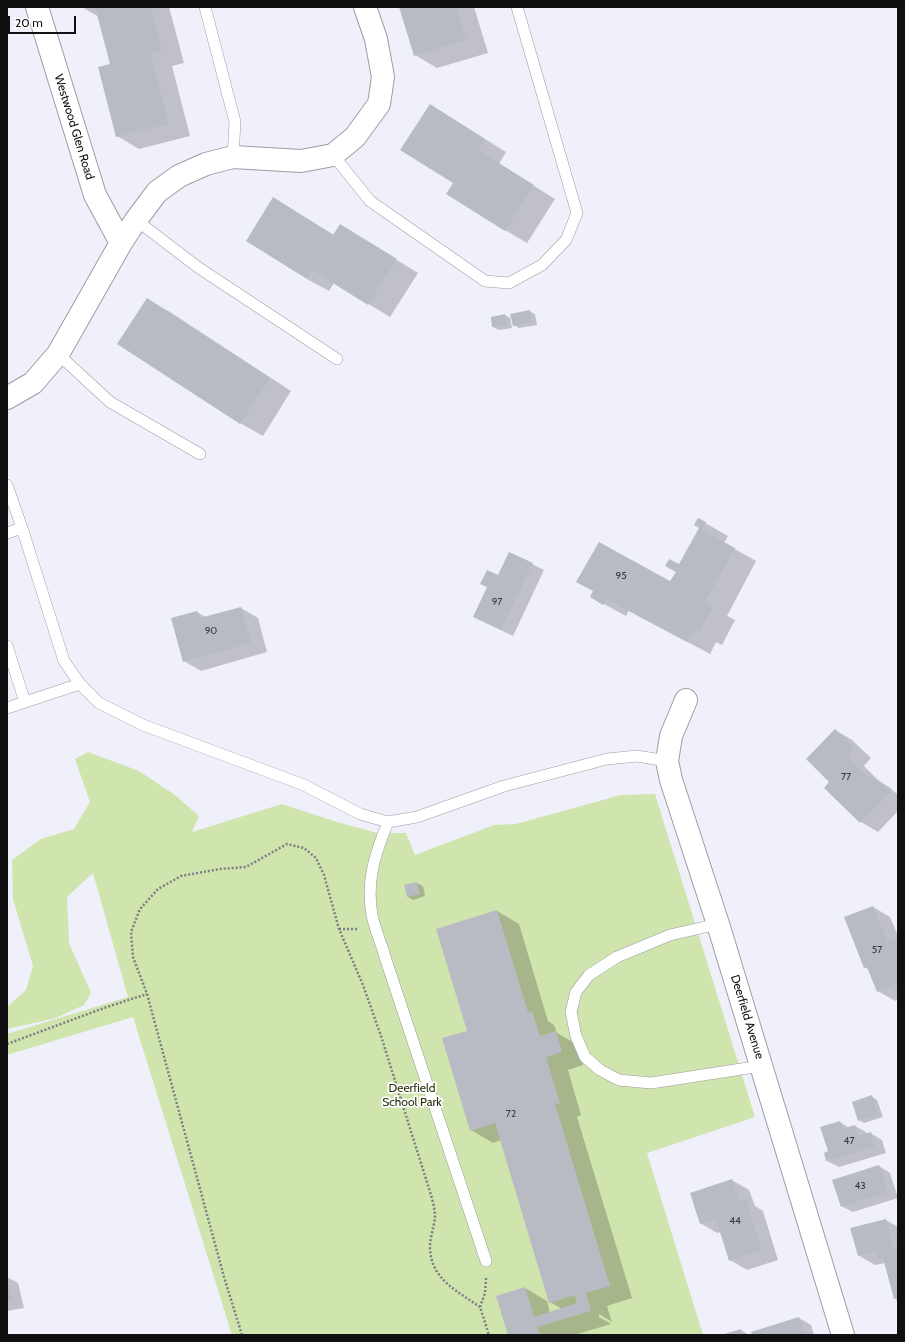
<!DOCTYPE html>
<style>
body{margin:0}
#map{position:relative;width:905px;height:1342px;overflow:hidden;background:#eff0fa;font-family:Cabin,sans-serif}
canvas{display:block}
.frame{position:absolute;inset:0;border:8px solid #101013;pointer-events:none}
.scale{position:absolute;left:8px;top:16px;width:68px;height:18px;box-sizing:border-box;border:2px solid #101013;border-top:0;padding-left:5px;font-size:12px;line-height:14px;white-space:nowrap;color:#101013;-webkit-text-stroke:3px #fff;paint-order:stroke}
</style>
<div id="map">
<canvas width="905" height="1342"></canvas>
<div class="frame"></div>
<div class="scale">20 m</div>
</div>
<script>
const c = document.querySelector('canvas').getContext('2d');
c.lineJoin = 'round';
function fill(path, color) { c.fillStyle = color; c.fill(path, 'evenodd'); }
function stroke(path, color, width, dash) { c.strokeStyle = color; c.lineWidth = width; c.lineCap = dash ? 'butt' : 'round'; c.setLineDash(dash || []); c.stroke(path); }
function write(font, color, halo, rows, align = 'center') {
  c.font = font + ' Cabin,sans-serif'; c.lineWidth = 3.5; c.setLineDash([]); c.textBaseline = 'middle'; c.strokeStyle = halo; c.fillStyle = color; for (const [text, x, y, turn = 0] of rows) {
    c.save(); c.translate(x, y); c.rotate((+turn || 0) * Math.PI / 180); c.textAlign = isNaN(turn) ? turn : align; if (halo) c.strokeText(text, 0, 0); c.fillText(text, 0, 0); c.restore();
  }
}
const green = new Path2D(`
 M88,752L139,771L175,795L199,816L192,832L282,804L337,822L377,833H406L415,855L494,825L516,824L621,795L655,794L755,1117L647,1153L703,1335H232L133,1017L7,1055V1034L128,997L93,873L67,897L69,943L91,993L84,1005L56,1018L7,1029V1007L26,990L33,966L13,899L12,860L41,839L74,829L90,802L75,759Z`);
const shadow = new Path2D(`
 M82,7H169L184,63L172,66L190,136L139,149L117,136L111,64L99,17Z
 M400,7H474L488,53L437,68L415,55Z
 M430,105L506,152L499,164L555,199L527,243L505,230Z
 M274,198L334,235L340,225L418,273L390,317L334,283L329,291L307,279Z
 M147,299L170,312L291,391L263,436L240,423Z
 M529,311L535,314L537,325L519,328L514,325Z
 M505,315L510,318L512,328L499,330L493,327L492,317Z
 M698,519L728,536L724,543L756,561L727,616L735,620L722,645L716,642L710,654L629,610L626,616L591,597L671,582L700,528Z
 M532,564L544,570L513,636L474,617L488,587L498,576Z
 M241,608L258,618L267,652L201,671L184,661L197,612L207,618Z
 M835,730L852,740L871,758L864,766L878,780L889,787L898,795V811L878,832L861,822L831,782Z
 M417,883L423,886L425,896L413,900L408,897L405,886Z
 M873,907L890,917L898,936V999L895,1001L878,991L869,970L865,967Z
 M497,911L519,924L548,1021L554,1025L557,1033L578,1045L583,1065L568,1070L581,1115L577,1117L632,1298L607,1306L612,1322L599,1314V1317L611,1324L574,1335H509L525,1288L547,1301L550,1313L562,1309L550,1302L501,1140L493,1143L471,1130L468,1031Z
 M871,1096L877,1100L883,1117L864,1123L859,1120Z
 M840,1122L849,1128L855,1126L866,1132L867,1134L870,1133L882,1140L886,1153L839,1167L827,1161L829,1152Z
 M879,1166L890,1173L898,1198L853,1212L841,1206Z
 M732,1180L749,1190L755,1206L763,1211L778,1260L747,1270L730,1260L721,1232L717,1233L700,1223Z
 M886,1220L898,1227V1301L894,1298L885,1263L875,1265L858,1255Z
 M7,1277L18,1283L24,1308L7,1311Z
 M799,1318L811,1325L814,1335H753Z
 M741,1330L749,1335H723Z`);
const building = new Path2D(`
 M95,7H151L162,51L151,54L169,124L116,137L98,67L110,64Z
 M399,7H456L466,40L414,56Z
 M430,104L485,139L478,150L534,185L505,231L446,194L453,183L400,150Z
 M273,197L333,235L340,224L397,259L368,305L312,270L307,279L246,241Z
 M147,298L270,378L240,424L117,344Z
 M530,310L532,322L513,326L510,314Z
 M505,314L507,325L492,327L491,317Z
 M698,518L706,522L702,530L735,548L705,602L713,607L699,633L694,630L687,642L606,599L603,605L590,597L593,591L576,582L599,542L670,581L676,572L665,566L669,559L679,564L699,528L694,525Z
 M509,552L533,563L501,630L473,617L487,587L480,584L487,570L498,575Z
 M241,607L251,643L183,662L171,618L197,611L200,618Z
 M835,729L855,748L847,756L870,778L872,776L890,792L860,823L824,788L829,782L806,759Z
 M417,882L420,894L407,897L404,885Z
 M873,906L888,942L898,938V958L896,959L898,965V983L877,992L867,967L864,968L844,917Z
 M497,910L528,1012L532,1011L540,1036L556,1031L562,1052L546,1057L560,1103L555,1104L610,1286L586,1293L591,1311L537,1327L540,1335H508L496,1296L525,1287L534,1317L577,1303L575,1295L549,1303L495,1123L470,1131L442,1038L467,1031L436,929Z
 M872,1095L878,1114L858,1121L852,1102Z
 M840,1121L842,1129L855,1125L858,1136L871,1132L875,1147L826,1161L824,1153L828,1151L820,1127Z
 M879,1165L887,1192L841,1207L832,1180Z
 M732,1179L740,1202L746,1200L762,1250L729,1261L716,1219L700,1224L690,1193Z
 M886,1219L894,1250L898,1249V1298L894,1299L883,1258L878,1259L876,1251L858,1256L850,1228Z
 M7,1279L13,1301L7,1303Z
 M799,1317L805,1335H752L751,1332Z
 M741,1329L742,1335H721Z`);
const path = new Path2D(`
 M339,929H358
 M7,1044L104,1008L147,994
 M486,1278L485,1293L480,1307L489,1335
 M242,1335L224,1277L147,994L133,957L131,932L140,909L158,889L181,876L220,869L246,867L287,844L304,848L316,858L324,875L339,929L363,985L381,1036L431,1195C433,1202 435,1210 435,1217C434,1227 430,1237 430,1248C431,1279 457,1291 480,1307`);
const lane = new Path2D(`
 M205,7L235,122L233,157
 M333,155L370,201L485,281L509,283L542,265L566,240L577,213L517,7
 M136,220L199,268L337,359
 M58,354L110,402L200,454
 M7,485L22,528L64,661L80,684L99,703L143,725L304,785L360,814L388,822
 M7,533L22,528
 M7,646L25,702
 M7,708L80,684
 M718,924L670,935L617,957L589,975L576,992L571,1012L576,1036L585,1057L600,1070L619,1080L651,1083L761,1066
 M486,1261L386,960C382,945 375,930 372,915C366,880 375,854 388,822L417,817L504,786L607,759L637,756L667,761`);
const street = new Path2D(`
 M37,7L95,195L121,243
 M7,398L33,383L58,354L121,243L136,220L157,192L179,176L206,164L233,157L301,161L333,155L355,137L379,104L383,77L376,39L365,7
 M686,700L671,736L667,761L671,780L718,924L843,1335`);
const numberNames = [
 ["95",621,576],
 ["97",497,602],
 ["90",211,631],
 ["77",846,777],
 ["57",877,950],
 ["72",511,1114],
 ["47",849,1141],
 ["43",860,1186],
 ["44",735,1221]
];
const streetNames = [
 ["Westwood Glen Road",74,127,73],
 ["Deerfield Avenue",747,1017,73]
];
const parkNames = [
 ["Deerfield",412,1088],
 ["School Park",412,1102]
];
fill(green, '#d0e4ad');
fill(shadow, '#0003');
fill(building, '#b9bbc4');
stroke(lane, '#9c9da6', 12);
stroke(street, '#9c9da6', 24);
stroke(path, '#7d7d83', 2.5, [2, 2]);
stroke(lane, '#fff', 11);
stroke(street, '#fff', 22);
write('10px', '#3a3b3f', null, numberNames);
write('12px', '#101013', '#fff', streetNames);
write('12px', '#253009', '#fff', parkNames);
</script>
